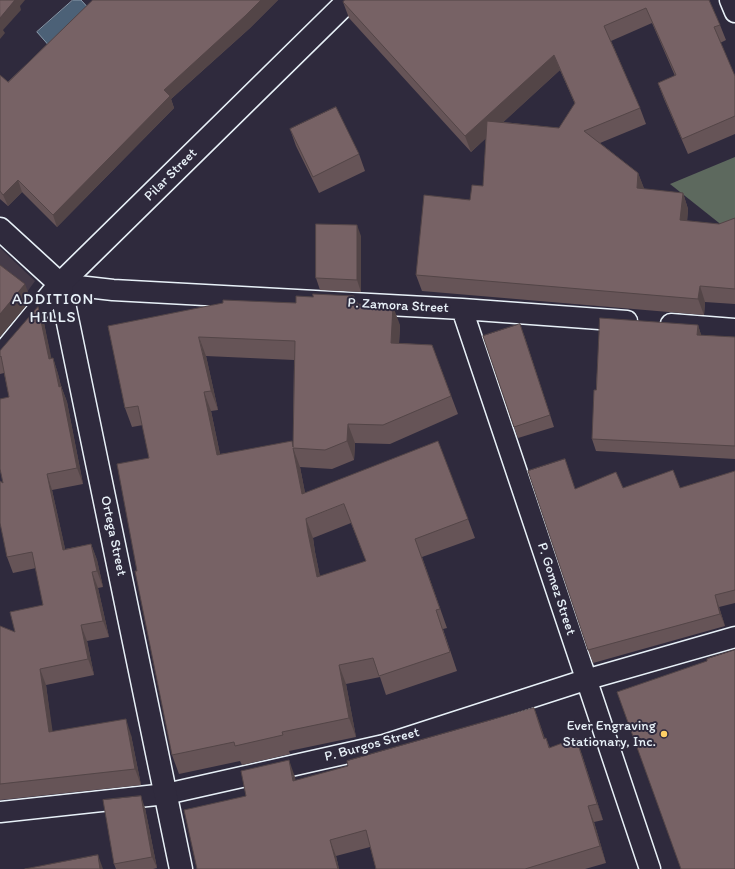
<!DOCTYPE html>
<style>
body{margin:0}
canvas{display:block;background:#2f2a3d}
</style>
<canvas width="735" height="869"></canvas>
<script>
const c = document.querySelector('canvas').getContext('2d');
c.lineJoin = 'round';
function fill(path, color) { c.fillStyle = color; c.fill(path, 'evenodd'); }
function stroke(path, color, width, dash) { c.strokeStyle = color; c.lineWidth = width; c.lineCap = dash ? 'butt' : 'round'; c.setLineDash(dash || []); c.stroke(path); }
function write(font, color, halo, rows, align = 'center') {
  c.font = font + ' Itim,sans-serif'; c.lineWidth = 4; c.setLineDash([]); c.textBaseline = 'middle'; c.strokeStyle = halo; c.fillStyle = color; for (const [text, x, y, turn = 0] of rows) {
    c.save(); c.translate(x, y); c.rotate((+turn || 0) * Math.PI / 180); c.textAlign = isNaN(turn) ? turn : align; if (halo) c.strokeText(text, 0, 0); c.fillText(text, 0, 0); c.restore();
  }
}
const built = new Path2D(`
 M0,248L35,281L0,329Z`);
const green = new Path2D(`
 M735,157V233L733,234L670,184Z`);
const water = new Path2D(`
 M73,0H81L92,12L51,48L37,32Z`);
const minor = new Path2D(`
 M730,0L735,12
 M60,284L113,290L462,309L627,321
 M462,309C526,495 586,683 650,869
 M671,324L735,329
 M0,812L166,794L384,745L585,680L735,637`);
const tertiary = new Path2D(`
 M0,229L60,284L181,869
 M0,357L60,284L349,0`);
const wall = new Path2D(`
 M93,0H278L250,28L171,99L174,108L57,227L22,192L8,206L0,199V75L8,82Z
 M709,0L720,25L726,40L720,43L735,76V134L688,154L664,99L658,83L675,76L652,23L611,41L640,108L646,124L600,143L638,173L644,189L683,193L688,209L687,221L719,224L735,218V304L705,302L704,315L422,291L416,275L470,200L483,186L486,138L471,152L349,18L343,2ZM560,70L575,104L559,128L503,122Z
 M290,129L359,154L365,171L319,193L296,146Z
 M361,236V292L320,290L316,278Z
 M354,296L355,299H356L358,304L400,325L399,343L432,345L458,414L390,444L355,443L354,460L332,469L300,467L305,493L468,519L475,538L422,557L447,628L443,629L457,671L386,695L380,677L346,684L356,737L289,751L290,754L242,765L240,761L179,774L172,755L137,571L149,458L143,425L132,427L125,408L108,326L296,303L313,297ZM206,356L294,360L293,444L220,454L211,411L218,410ZM351,523L366,561L320,577L315,552L313,538Z
 M38,307L44,323L51,359L53,358L58,374L61,386L67,402L83,484L52,490L65,549L91,544L97,560L103,587L98,588L109,637L87,641L94,675L46,685L52,732L131,735L141,785L0,800V626L15,632L43,605L36,568L13,573L7,557L3,483L9,397L4,373L0,374V351Z
 M698,325L701,335L735,337V459L596,451L592,439L596,390Z
 M524,335L554,427L518,438L514,427Z
 M565,459L575,489L680,488L735,471V603L719,607L725,626L593,663L588,650Z
 M534,708L545,739L546,738L550,748L576,738L582,755L603,820L594,822L606,863L585,869H376L370,847L336,856L339,869H197L246,796L295,777V781L348,766Z
 M145,808L157,868L153,869H116L114,864Z`);
const shadedWall = new Path2D(`
 M15,0H25L20,6L21,10L3,30L5,33L0,39V18Z
 M261,0H278L250,28L171,99L174,108L57,227L53,215L164,90Z
 M554,55L560,70L471,152L465,136Z
 M638,173L644,188L642,204L637,188Z
 M18,180L22,192L8,206L3,195Z
 M683,193L688,209L686,236L680,220Z
 M357,225L361,236V292L357,280Z
 M25,284L31,300L0,337V314Z
 M700,286L705,302L704,315L698,299Z
 M393,306L400,325L398,362L391,343Z
 M38,307L44,323L55,375L49,359Z
 M520,324L524,335L554,427L550,415Z
 M698,325L702,338L697,335Z
 M199,337L206,356L218,410L211,391Z
 M53,358L58,374L62,390L61,386L67,402L83,484L77,468Z
 M204,392L211,411L224,474L217,455Z
 M348,424L355,443L354,460L347,441Z
 M293,448L300,467L309,513L302,494Z
 M47,474L52,490L69,566L63,550Z
 M306,519L313,538L315,552L324,596L317,577L308,533Z
 M91,544L97,560L103,587L97,571Z
 M92,572L98,588L109,637L103,621Z
 M715,595L719,607L725,626L720,614Z
 M81,625L87,641L94,675L88,659Z
 M339,665L346,684L356,737L349,718Z
 M40,669L46,685L55,748L49,732Z
 M534,708L540,724L550,755L544,739Z
 M126,719L131,735L141,785L135,769Z
 M576,738L582,755L603,820L597,804Z
 M289,760L295,777L299,798L293,781Z
 M141,796L145,808L157,868L152,857Z
 M588,806L594,822L606,863L600,846Z
 M330,840L336,856L339,869H338Z
 M98,855L103,869H100Z`);
const building = new Path2D(`
 M0,0H15L0,18Z
 M93,0H261L245,16L164,90L170,96L53,215L18,180L3,195L0,191V75L8,82Z
 M345,0H709L720,25L714,27L735,76V116L682,139L658,83L676,75L646,8L604,26L640,108L584,131L638,173L637,188L683,193L680,220L719,224L735,218V289L700,286L698,299L416,275L424,195L470,200L472,185L483,186L487,121L559,128L575,103L554,55L465,136L343,2Z
 M336,107L359,154L313,177L290,129Z
 M316,224L357,225V280L316,278Z
 M0,265L25,284L0,314Z
 M313,294L354,296V299H356V304L393,306L391,343L432,345L451,396L383,425L348,424L347,441L325,450L293,448L302,494L438,441L468,519L415,539L440,609L436,610L450,652L379,676L373,658L339,665L349,718L282,732L283,735L235,746L234,742L172,755L135,571H137L117,464L149,458L138,406L125,408L108,326L223,303V300L296,303V296L313,297ZM199,337L295,341L293,447L292,441L217,455L204,392L211,391ZM344,504L366,561L317,577L308,533L306,519Z
 M38,307L49,359L53,358L59,387L61,386L77,468L47,474L63,550L91,544L97,571L92,572L103,621L81,625L88,659L40,669L49,732L126,719L135,769L0,784V626L15,632L10,612L43,605L32,552L7,557L0,523V481L3,483L0,469V399L9,397L1,356L0,357V351Z
 M600,318L698,325L697,335L735,337V446L592,439L594,390H596Z
 M520,324L550,415L514,427L483,336Z
 M565,459L575,489L616,472L623,488L673,470L680,488L735,471V590L715,595L720,614L588,650L528,471Z
 M735,650V869H681L617,692L707,661V659Z
 M534,708L544,739L546,738L549,748L576,738L597,804L588,806L600,846L525,869H376L366,830L330,840L338,869H197L184,810L246,796L241,771L289,760L293,781L348,766L347,761Z
 M141,796L152,857L114,864L103,800Z
 M98,855L100,869H25Z`);
const markers = [
 [664,734,4,"#ffd166"]
];
const streetNames = [
 ["Pilar Street",171,175,-45],
 ["P. Zamora Street",398,306,3],
 ["Ortega Street",113,536,78],
 ["P. Gomez Street",556,589,72],
 ["P. Burgos Street",372,745,-15]
];
const poiNames = [
 ["Ever Engraving",656,726],
 ["Stationary, Inc.",656,742]
];
const quarterNames = [
 ["ADDITION",53,300],
 ["HILLS",53,318]
];
fill(built, '#453b49');
fill(green, '#5d695e');
fill(water, '#4c6177');
stroke(water, '#8a9bab', 1);
stroke(minor, '#e8f1f8', 23);
stroke(tertiary, '#e8f1f8', 25);
stroke(minor, '#2f2a3d', 20);
stroke(tertiary, '#2f2a3d', 22);
fill(wall, '#665457');
fill(shadedWall, '#534547');
fill(building, '#776265');
stroke(building, '#534547', 1);
for (const [x, y, r, color] of markers) { const dot = new Path2D(); dot.arc(x, y, r, 0, 2 * Math.PI); c.fillStyle = color; c.fill(dot); stroke(dot, '#2f2a3d', 1.5); }
write('14px', '#e8f1f8', '#2f2a3d', streetNames);
write('14px', '#e8f1f8', '#2f2a3d', poiNames, 'right');
c.letterSpacing = '1px';
write('16px', '#e8f1f8', '#2f2a3d', quarterNames);
c.letterSpacing = '0px';
</script>
